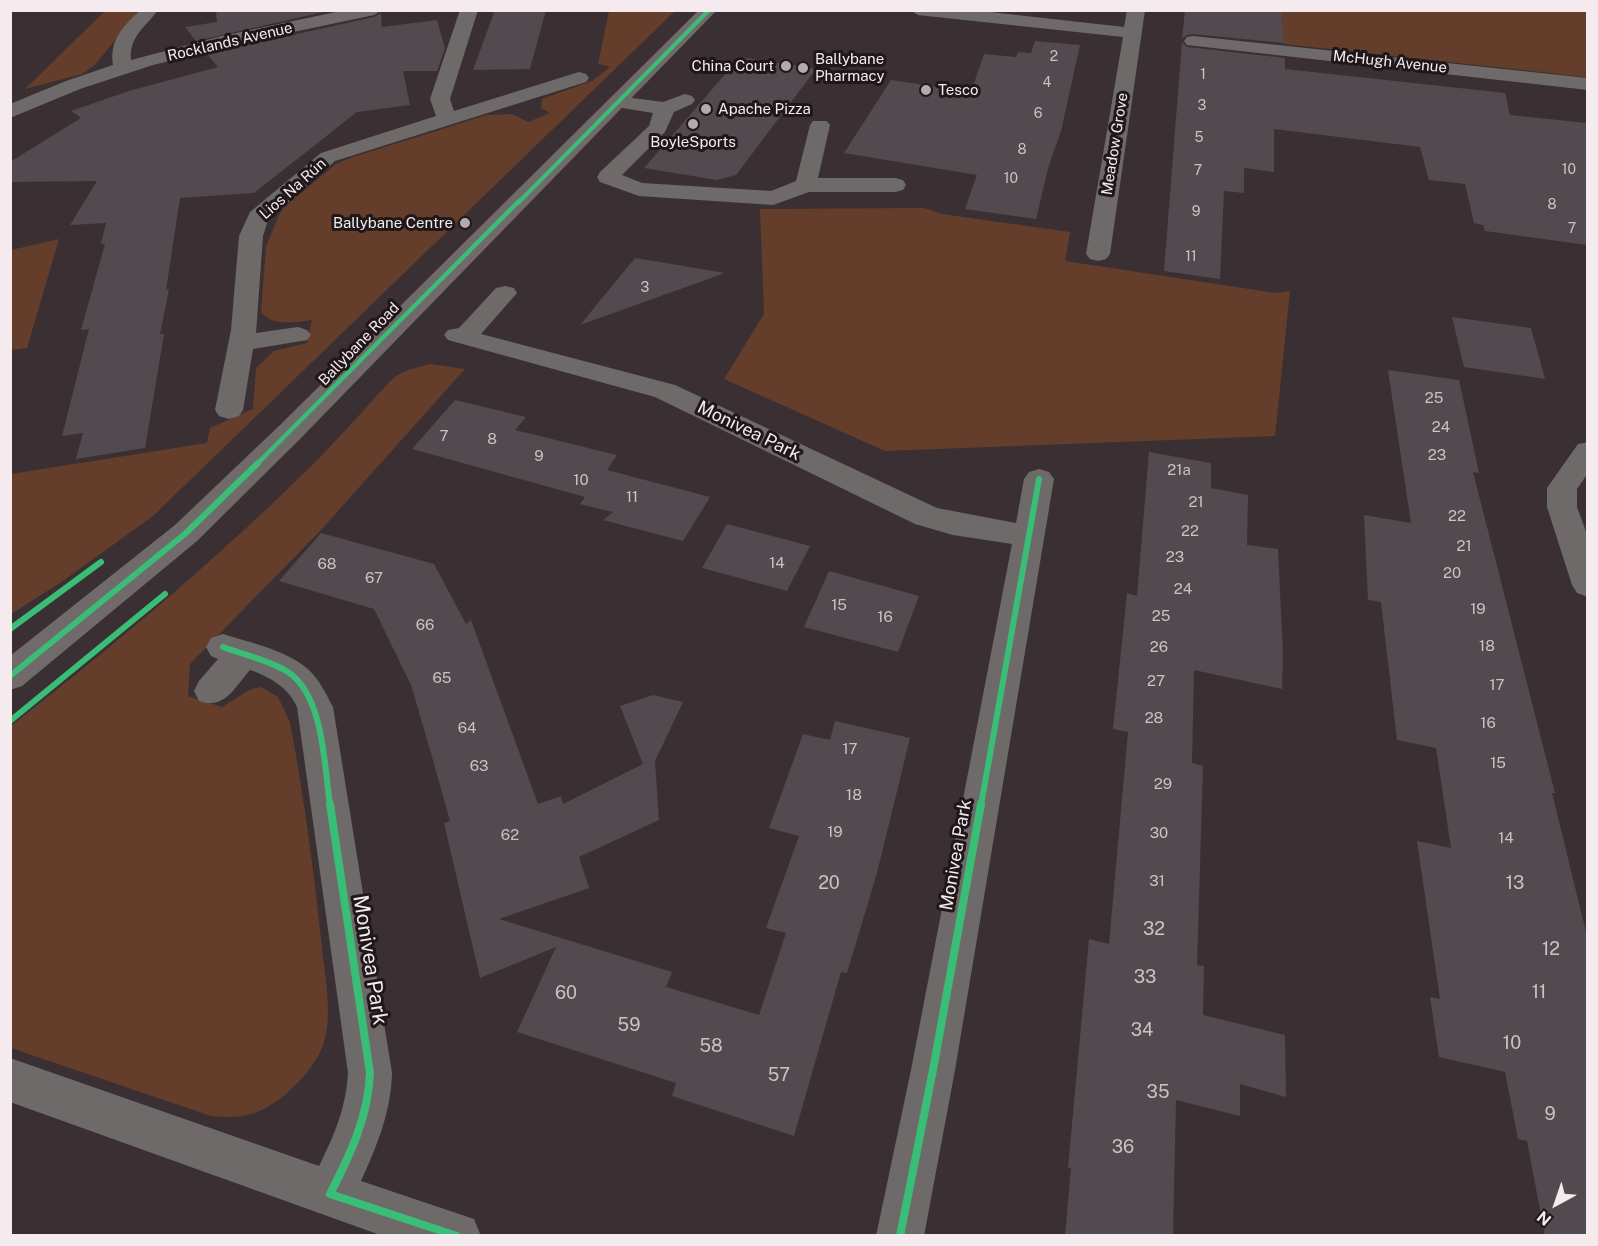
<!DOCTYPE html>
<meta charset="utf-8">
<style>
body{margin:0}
#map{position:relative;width:1598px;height:1246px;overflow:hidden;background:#3a3034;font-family:"Public Sans",sans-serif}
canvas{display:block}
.frame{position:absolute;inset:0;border:12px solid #f5eaee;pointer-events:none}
.north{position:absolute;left:1526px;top:1174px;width:60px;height:60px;-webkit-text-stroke:4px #1f171a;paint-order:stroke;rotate:220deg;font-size:16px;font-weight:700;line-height:24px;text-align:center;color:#f5eaee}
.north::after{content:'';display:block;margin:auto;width:21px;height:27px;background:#f5eaee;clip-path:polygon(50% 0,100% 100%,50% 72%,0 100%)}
</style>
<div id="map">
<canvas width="1598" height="1246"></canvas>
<div class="frame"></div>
<div class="north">N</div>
</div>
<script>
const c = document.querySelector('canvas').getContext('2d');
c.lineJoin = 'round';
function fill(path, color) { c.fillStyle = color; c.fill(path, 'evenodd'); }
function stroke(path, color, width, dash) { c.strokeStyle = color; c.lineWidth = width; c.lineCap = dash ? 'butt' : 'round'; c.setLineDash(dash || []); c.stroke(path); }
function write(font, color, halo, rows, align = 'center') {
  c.font = font + ' "Public Sans",sans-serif'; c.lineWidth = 6; c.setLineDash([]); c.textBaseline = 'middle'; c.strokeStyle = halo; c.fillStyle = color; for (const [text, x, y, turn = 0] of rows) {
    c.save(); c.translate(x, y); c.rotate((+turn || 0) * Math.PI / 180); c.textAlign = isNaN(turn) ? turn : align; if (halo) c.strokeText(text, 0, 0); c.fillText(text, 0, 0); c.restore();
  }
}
const green = new Path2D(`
 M106,10L138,11L95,65L82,74L25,89Z
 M609,11H675L153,516L60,583L11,614V474L207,443L210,428L253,409L256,368L274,351L307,343L312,320C295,322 273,327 261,312L266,247L278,217L283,208L336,164L353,157L487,115L512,114L528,122L550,113L541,108L542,99L592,81L610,67L598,64Z
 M1282,11H1587V77L1284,44Z
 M924,208L942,214L1070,232L1065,261L1276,293L1290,291L1275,436L885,451L724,379L764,314L760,209Z
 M59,239L27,348L11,350V250Z
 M430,364L465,369L320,531L190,664L188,696L222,707L251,689L261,687L278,697L290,722C304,797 314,872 322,948C325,977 332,1009 325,1039C318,1068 280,1106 251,1114C237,1118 225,1117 211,1116L11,1048V726C113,646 214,562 307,470C337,441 365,408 394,377L408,370Z`);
const building = new Path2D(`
 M216,10H332L196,41L185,27L217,22Z
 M495,10H546L530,69L473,70Z
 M1185,10H1282L1284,43L1193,34L1187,35L1182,39Z
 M381,13L382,27L437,20L445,48L437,71H403L410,105L357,112L254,193L180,198L166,290L169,289L160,334H164L145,448L76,459L83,433L62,436L89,329L81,330L105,244H101L106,223L70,225L97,181L10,182V162L81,118L71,111L129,91L218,67L207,54L374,17Z
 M1035,41L1080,45L1061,131L1049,165L1036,219L965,209L977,175L844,153L891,80L971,92L984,54L1016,57L1018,52L1031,53Z
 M1182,42L1187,47L1285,58V69L1505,93L1510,115L1587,123V245L1485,231L1483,225L1474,223L1465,184L1429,180L1420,147L1274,129V172L1244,168V193L1224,191L1220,279L1164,271Z
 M740,57L816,69L736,175L717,180L644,168Z
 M635,258L648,260L725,273L580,325Z
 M1452,317L1531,328L1545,379L1464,367Z
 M1388,370L1459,380L1479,473L1473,472L1555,793H1552L1587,936V1236H1545L1527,1141L1518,1139L1505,1072L1439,1057L1430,997L1440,999L1417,841L1451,848L1436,748L1397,740L1381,602L1368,600L1364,515L1411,523Z
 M455,400L526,417L515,430L617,455L607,470L710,497L683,541L603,520L613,512L580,504L585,497L412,449Z
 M1149,452L1211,463V488L1248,495L1247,545L1278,549L1283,655L1282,689L1194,670L1192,763L1203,766L1197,965L1204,966L1203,1015L1285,1035L1286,1097L1240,1084V1116L1176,1100L1173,1236H1065L1071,1168H1068L1089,939L1109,944L1128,732L1113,729L1127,593L1137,596Z
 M727,524L810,546L787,591L702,568Z
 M321,533L434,564L466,624L471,620L538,804L561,796L563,804L643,764L620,706L653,695L683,702L655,761L659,820L579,857L589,888L499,919L672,972L666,987L759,1015L786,933L766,928L799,836L769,828L803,734L830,740L835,721L910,738L877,873L847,973L841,972L794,1136L672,1096L676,1083L517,1032L556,947L480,978L444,823L450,821L433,760L411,685L374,609L279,581Z
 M829,571L919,596L898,652L804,627Z`);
const minor = new Path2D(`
 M140,10H158C145,28 129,36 131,60L222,36L336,12L382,10L374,15L260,39L153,65L80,89L10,118V104L66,81L113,65C109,40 123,27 140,10Z
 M460,10H478L450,99L454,111L579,72L586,74L589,78L586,82L335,161L268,220L263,236L256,333L298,327L307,330L311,335L307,340L253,349L243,410L239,416L229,419L219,416L215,410L231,330L239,236L250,212L321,153L436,116L430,99Z
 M910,10H972L1124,27L1127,10H1145L1110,254L1106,259L1098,261L1090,259L1086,254L1123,37L918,15Z
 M1193,36L1588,78V90L1187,45L1184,41L1187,37Z
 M685,94L692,96L695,100L692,104L674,112L665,132L622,175L642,183L771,191L796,181L810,125L813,121H827L830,125L818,178H895L903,180L906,185L903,190L895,192H809L773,205L639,196L600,182L597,177L600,172L649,126L653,113L610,106L607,102L610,98L617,96L663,102Z
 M505,286L514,288L517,293L481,334L675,385L937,508L1016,523L1024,479L1029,472L1039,469L1049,472L1054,479L955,1070L924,1236H876L911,1070L1012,544L953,535L915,524L655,397L448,340L444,335L448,330L459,328L496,288Z
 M1588,442V473L1577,489V507L1588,537V597L1577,593L1572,585L1547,507V488L1578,444Z
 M223,634C251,643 288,650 310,671C320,681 326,694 333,707L392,1073C391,1112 377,1146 361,1181L474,1219L481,1236H383L10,1102V1058L319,1166C334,1136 346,1108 348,1073L297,707C288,687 270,677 250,670C234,688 225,710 199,701L194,691L199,681L218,659L211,656L206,647L211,638Z`);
const major = new Path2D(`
 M699,10H717L300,439L197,541L22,686L10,690V656L175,525L280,425Z`);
const cyclewayFar3 = new Path2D(`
 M518,203L709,10`);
const cyclewayFar2 = new Path2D(`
 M256,465L519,201`);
const cyclewayFar1 = new Path2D(`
 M10,629L101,562
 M223,647C244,655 269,660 288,672C324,696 324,765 330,805
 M10,676L186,533L258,463
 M10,721L165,594
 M981,805L1039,479`);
const cycleway = new Path2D(`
 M330,804L370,1073C368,1118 350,1155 330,1194L457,1236
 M900,1236L933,1070L981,804`);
const markers = [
 [786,66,6,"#b4a9ad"],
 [803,68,6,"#b4a9ad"],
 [926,90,6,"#b4a9ad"],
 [706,109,6,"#b4a9ad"],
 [693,124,6,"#b4a9ad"],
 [465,223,6,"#b4a9ad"]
];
const farNumbernames = [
 ["2",1054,57],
 ["1",1203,75],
 ["4",1047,83],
 ["3",1202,106],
 ["6",1038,114],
 ["5",1199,138],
 ["8",1022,150],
 ["10",1569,170],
 ["7",1198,171],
 ["10",1011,179],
 ["8",1552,205],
 ["9",1196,212],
 ["7",1572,229],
 ["11",1191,257],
 ["3",645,288]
];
const farStreetnames = [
 ["Rocklands Avenue",230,42,-13],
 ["McHugh Avenue",1390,62,6],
 ["Meadow Grove",1115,144,-81],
 ["Lios Na Rún",293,189,-42],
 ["Ballybane Road",359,344,-46]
];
const farPoinames = [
 ["Ballybane",815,59],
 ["Pharmacy",815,76],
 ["China Court",774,66,"right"],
 ["Tesco",938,90],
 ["Apache Pizza",718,109],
 ["BoyleSports",693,142,"center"],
 ["Ballybane Centre",453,223,"right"]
];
const numberNames = [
 ["25",1434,398],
 ["24",1441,427],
 ["7",444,436],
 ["8",492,439],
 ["23",1437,455],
 ["9",539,456],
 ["21a",1179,470],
 ["10",581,480],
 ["11",632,497],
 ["21",1196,502],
 ["22",1457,516],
 ["22",1190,531],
 ["21",1464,546],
 ["23",1175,557],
 ["14",777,563],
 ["68",327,564],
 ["20",1452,573],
 ["67",374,578],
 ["24",1183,589],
 ["15",839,605],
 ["19",1478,609],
 ["25",1161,616],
 ["16",885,617],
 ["66",425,625],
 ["18",1487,646],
 ["26",1159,647],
 ["65",442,678],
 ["27",1156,681],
 ["17",1497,685],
 ["28",1154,718],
 ["16",1488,723],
 ["64",467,728],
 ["17",850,749],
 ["15",1498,763],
 ["63",479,766],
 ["29",1163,784],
 ["18",854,795],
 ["19",835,832],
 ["30",1159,833],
 ["62",510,835],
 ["14",1506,838],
 ["31",1157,881]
];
const streetNames = [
 ["Monivea Park",749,431,26],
 ["Monivea Park",956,855,-80]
];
const nearNumbernames = [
 ["20",829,883],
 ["13",1515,883],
 ["32",1154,929],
 ["12",1551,949],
 ["33",1145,977],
 ["11",1539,992],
 ["60",566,993],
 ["59",629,1025],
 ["34",1142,1030],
 ["10",1512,1043],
 ["58",711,1046],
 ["57",779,1075],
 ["35",1158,1092],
 ["9",1550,1114],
 ["36",1123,1147]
];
const nearStreetnames = [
 ["Monivea Park",370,960,81]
];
fill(green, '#643e2a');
fill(building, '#524a4e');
fill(minor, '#6e6a6a');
fill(major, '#706a6b');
stroke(cyclewayFar3, '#3abd76', 4);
stroke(cyclewayFar2, '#3abd76', 4.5);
stroke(cyclewayFar1, '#3abd76', 6);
stroke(cycleway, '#3abd76', 8);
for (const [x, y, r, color] of markers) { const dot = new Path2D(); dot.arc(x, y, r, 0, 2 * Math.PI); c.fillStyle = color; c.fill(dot); stroke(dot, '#1f171a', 2); }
write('14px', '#ccc2c6', null, farNumbernames);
write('15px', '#f5eaee', '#1f171a', farStreetnames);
write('15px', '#f5eaee', '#1f171a', farPoinames, 'left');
write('15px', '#ccc2c6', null, numberNames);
write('18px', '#f5eaee', '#1f171a', streetNames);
write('18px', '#ccc2c6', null, nearNumbernames);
write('21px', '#f5eaee', '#1f171a', nearStreetnames);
</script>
